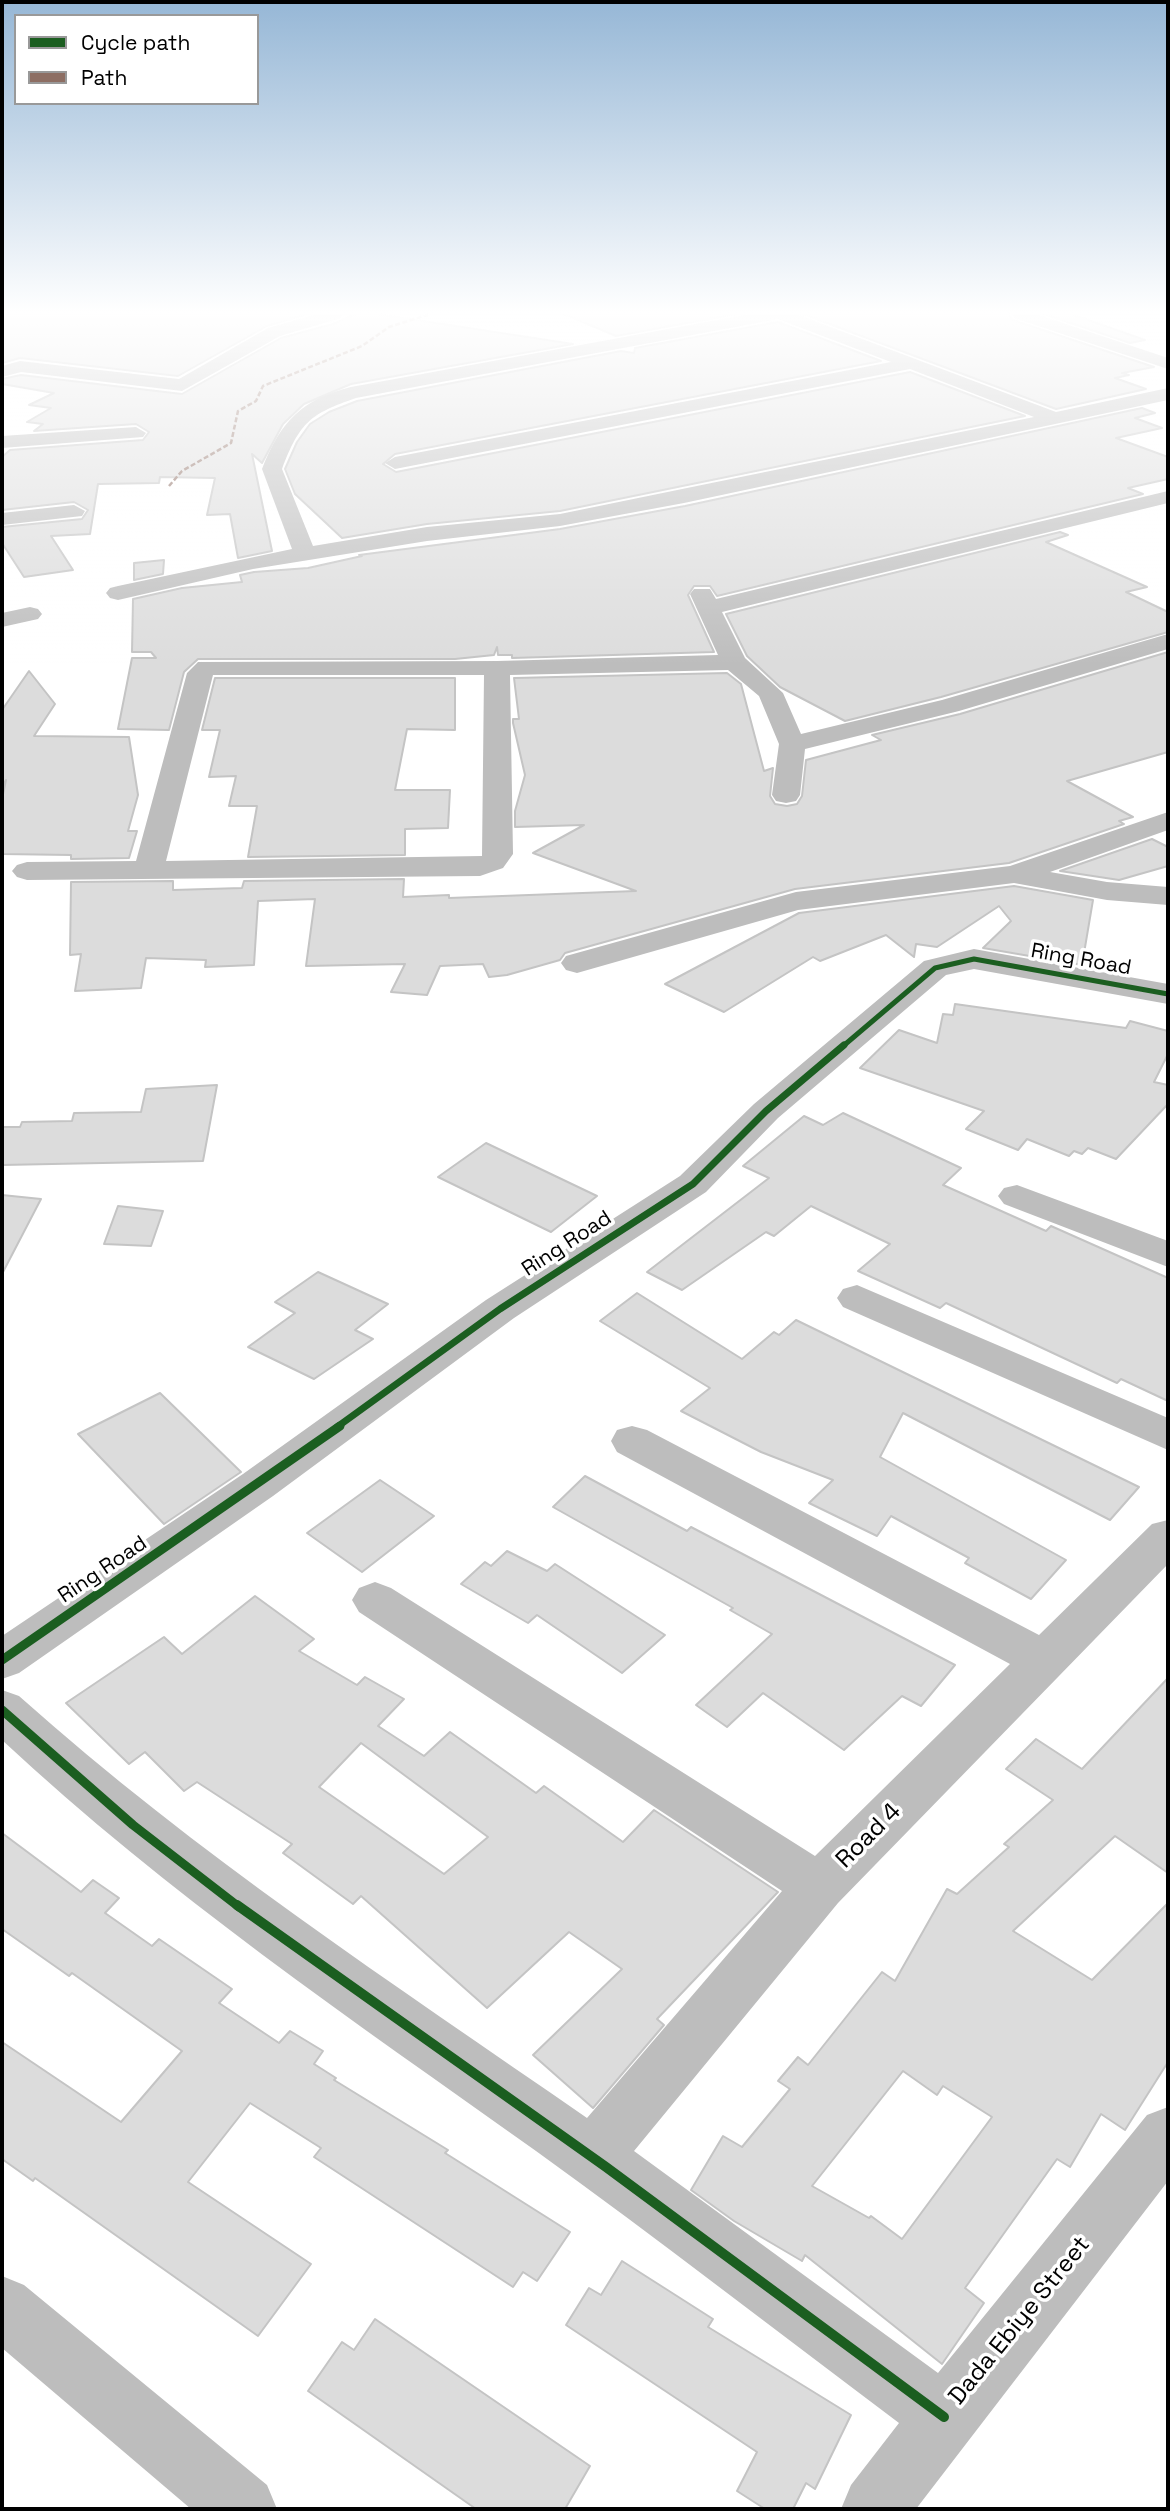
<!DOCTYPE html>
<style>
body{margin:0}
#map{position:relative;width:1170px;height:2511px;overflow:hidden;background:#fff;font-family:"Space Grotesk",sans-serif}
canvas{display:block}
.frame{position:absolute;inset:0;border:4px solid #000;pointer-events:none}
.legend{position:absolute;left:14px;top:14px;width:245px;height:91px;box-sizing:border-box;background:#fff;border:2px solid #999;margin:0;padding:9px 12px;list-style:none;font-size:21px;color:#000}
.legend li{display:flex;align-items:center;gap:14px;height:35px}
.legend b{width:35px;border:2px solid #999}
</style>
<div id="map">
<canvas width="1170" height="2511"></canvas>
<div class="frame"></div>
<ul class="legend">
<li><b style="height:9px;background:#1b5e20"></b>Cycle path</li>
<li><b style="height:9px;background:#8d6e63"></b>Path</li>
</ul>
</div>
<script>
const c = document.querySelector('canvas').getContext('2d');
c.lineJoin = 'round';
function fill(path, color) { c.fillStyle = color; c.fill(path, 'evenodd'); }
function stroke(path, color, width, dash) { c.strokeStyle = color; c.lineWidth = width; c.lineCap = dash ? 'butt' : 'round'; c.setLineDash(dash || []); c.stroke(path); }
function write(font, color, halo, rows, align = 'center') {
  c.font = font + ' "Space Grotesk",sans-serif'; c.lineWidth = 7; c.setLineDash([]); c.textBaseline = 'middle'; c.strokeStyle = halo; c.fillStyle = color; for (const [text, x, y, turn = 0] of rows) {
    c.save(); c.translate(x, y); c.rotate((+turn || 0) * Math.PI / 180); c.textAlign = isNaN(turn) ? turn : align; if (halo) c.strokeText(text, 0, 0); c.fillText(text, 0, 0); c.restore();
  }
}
const building = new Path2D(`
 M2,314H301L304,315L267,326L178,376L20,358L2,363Z
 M356,314H377L573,344L351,384L304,404L283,424L262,463L252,454L272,551L238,558L230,514L207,515L215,478L160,477L159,483L98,484L90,534L51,536L73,570L24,577L2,543V527L82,519L88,510L74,502L2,510V457L10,450L143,440L149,432L136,424L34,431L43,424L27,422L51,408L29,405L54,393L2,384V379L21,375L182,394L281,338L333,324Z
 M564,314H736L616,336Z
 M803,314H1009L1013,320L1154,367L1122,373L1129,375L1115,378L1146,389L1056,409Z
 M1044,314H1071L1145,340L1130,343Z
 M778,322L881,361L395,454L383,464L396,472L910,372L1025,416L560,511L427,524L342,538L295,494L285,469L297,442L310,424L329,412L357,401L621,351L634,353L635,348Z
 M1142,408L1155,413L1135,418L1162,428L1116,438L1168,457V479L1128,488L1143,494L717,596L710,586H694L688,595L714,652L512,658V655H498L497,647L494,655L455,659H198L184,672L169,730L118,729L132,658H156L151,652H132L133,599L182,588L242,582L240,575L254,572L308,568L362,556L359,555L560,529L685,506Z
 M1060,532L1068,535L1046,542L1147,587L1126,592L1168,612V632L941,697L845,721L780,687L747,656L726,614Z
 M164,560L163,574L134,580V563Z
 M1168,652V752L1067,781L1133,817L1119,821L1124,824L1009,863L795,889L565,953L560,960L507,975L489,977L483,964L440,966L427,995L391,992L405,964L306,966L315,899L258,901L254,965L205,967L206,960L146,958L141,988L75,991L81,954L70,955L71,882L173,881V890L242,888L244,881L404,879L403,897L449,895V898L636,891L533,853L584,825L515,827V811L525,775L513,723V719H519L514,678L727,673L741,684L764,771L773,768L770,796L775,804L787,806L797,804L802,796L806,760L881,740L872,735L960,714Z
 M29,671L55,704L34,736L129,737L138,795L128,831H137L129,858L71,859V855L2,854V799L6,780L2,786V710Z
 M215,678H455V730L407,729L395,790H450L448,828L405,829V855L248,857L257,806H229L236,776L209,777L220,730H202Z
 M1152,839L1168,847V866L1119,880L1060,871Z
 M1014,886L1093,900L1082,965L983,948L1011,921L999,906L937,947L916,944L914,957L886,935L820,961L813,957L724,1012L665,984L799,913Z
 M955,1004L1126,1028L1130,1021L1168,1031V1054L1154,1082L1168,1085V1104L1116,1159L1088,1148L1082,1154L1074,1151L1069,1156L1027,1139L1018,1150L966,1129L984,1111L860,1068L899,1030L937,1043L943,1014L953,1015Z
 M217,1085L203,1161L2,1165V1127H20L22,1122L72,1121L74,1113L141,1112L146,1089Z
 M843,1113L961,1168L943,1185L1046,1231L1051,1226L1168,1278V1401L1121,1379L1117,1383L946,1303L940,1308L858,1271L890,1244L811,1206L774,1236L766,1232L682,1290L647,1272L769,1178L743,1166L804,1116L823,1125Z
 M486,1143L597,1196L551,1232L438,1177Z
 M2,1195L41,1199L2,1274Z
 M118,1206L163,1211L151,1246L104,1244Z
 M318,1272L388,1304L355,1330L373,1339L314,1379L248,1347L295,1313L275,1302Z
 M637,1293L742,1359L774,1332L779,1335L796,1320L1139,1487L1110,1520L903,1413L880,1457L1066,1560L1031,1599L965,1563L969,1558L891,1516L877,1536L809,1503L833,1480L761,1452L681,1411L710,1388L600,1321Z
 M160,1393L241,1472L164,1524L78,1434Z
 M585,1476L687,1531L691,1527L955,1665L921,1706L902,1696L844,1750L763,1693L727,1727L696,1705L772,1634L730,1610L733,1608L553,1507Z
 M380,1480L434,1516L362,1572L307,1533Z
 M507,1551L547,1571L555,1564L665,1635L622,1673L537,1615L528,1623L461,1584L485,1562L491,1566Z
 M255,1596L314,1639L299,1651L357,1685L365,1677L404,1699L378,1726L424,1756L450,1732L536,1793L544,1786L623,1842L654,1810L778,1892L657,2019L664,2025L593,2108L533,2055L622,1969L569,1932L487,2008L361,1896L353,1904L283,1853L292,1844L197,1782L184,1791L145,1752L129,1764L66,1703L164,1637L182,1654ZM361,1743L488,1837L444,1874L319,1787Z
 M1168,1678V1873L1115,1836L1013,1931L1092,1980L1168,1903V2062L1125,2130L1101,2114L1070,2167L1057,2159L965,2288L984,2303L942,2364L805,2255L802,2261L734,2221L691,2190L723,2136L742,2147L790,2089L778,2081L798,2057L808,2065L882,1972L895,1981L947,1889L957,1894L1009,1847L1004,1844L1053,1800L1006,1769L1036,1739L1082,1769ZM903,2071L937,2095L943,2086L992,2117L902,2239L871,2216L869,2218L812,2186Z
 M2,1833L81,1892L93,1880L119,1898L105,1913L152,1946L159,1939L232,1989L219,2003L279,2043L290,2031L323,2051L314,2064L336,2078L334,2080L448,2150L445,2153L570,2232L537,2281L523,2272L513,2287L314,2157L321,2148L250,2103L188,2182L311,2264L258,2336L35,2178L33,2181L2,2159V2042L121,2122L182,2051L72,1973L69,1976L2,1929Z
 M622,2261L713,2319L708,2327L851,2415L815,2489L806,2483L793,2509H765L737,2491L757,2452L566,2325L589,2288L601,2295Z
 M375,2319L590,2466L565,2509H476L308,2391L342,2342L354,2350Z`);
const minor = new Path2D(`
 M317,314H343L341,318L280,336L182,391L21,372L2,377V366L20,361L179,379L268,328Z
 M750,314H796L1056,412L1168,388V400L684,503L560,526L427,541L253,569L118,600L110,598L106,593L110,588L118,586L292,549L262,469C281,421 301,400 351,387ZM778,319L891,362L395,457L385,463L395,469L910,369L1034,417L560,514L427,527L313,546L282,469C300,422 310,414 356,398Z
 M1012,314H1036L1168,358V369L1014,318Z
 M136,427L146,433L143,437L2,448V436Z
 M1168,491V503L722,612L745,658L783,693L801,734L942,700L1168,634V649L959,711L805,749L800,795L796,801L786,803L776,801L772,795L779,744L759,696L728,670L510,675L513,854L503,868L480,876L27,880L17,877L12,871L17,865L27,862L136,861L187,673L198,662L497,661L718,655L690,594L694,589H710L716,599ZM484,675L482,856L166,861L213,675Z
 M74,505L85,511L82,516L2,525V513Z
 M30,607L38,609L42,614L38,619L2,627V613Z
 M1168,812V830L1050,872L1107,882L1168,887V905L1107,900L1014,883L798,910L577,973L566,970L561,963L566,956L796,892L1010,866Z
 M974,949L1168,984V1004L974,969L946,975L778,1118L706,1192L514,1318L273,1496L19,1673L2,1679V1636L243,1474L486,1300L680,1176L754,1104L924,961Z
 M1017,1185L1168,1241V1267L1004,1204L998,1196L1004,1188Z
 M857,1285L1168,1418V1450L843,1307L837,1298L843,1289Z
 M632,1426L647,1430L1039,1635L1152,1524L1168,1520V1564L838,1903L634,2151L938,2373L1147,2115L1168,2107V2181L916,2509H841L851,2485L899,2423C778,2332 658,2239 536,2151C352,2020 167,1894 2,1740V1690L19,1696C198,1856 391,1982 587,2118L782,1891L359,1612L352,1600L359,1588L375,1582L391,1588L815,1856L1010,1664L617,1452L611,1441L617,1430Z
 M2,2276L24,2285L267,2485L277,2509H191L2,2348Z`);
const quiet = new Path2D(`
 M169,486L182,471L231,443L238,411L256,401L263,386L362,346L389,327L430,314`);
const cyclewayFar3 = new Path2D(`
 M842,1047L935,968L974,959L1168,994`);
const cyclewayFar2 = new Path2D(`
 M337,1427L500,1309L693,1184L766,1111L844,1045`);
const cyclewayFar1 = new Path2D(`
 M2,1660L340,1426
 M2,1710L133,1825L239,1907`);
const cycleway = new Path2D(`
 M237,1905L606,2167L944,2417`);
const streetNames = [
 ["Ring Road",1081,960,10],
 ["Ring Road",567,1244,-33],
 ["Ring Road",103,1570,-34]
];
const nearStreetnames = [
 ["Road 4",869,1836,-45],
 ["Dada Ebiye Street",1020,2321,-51]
];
fill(building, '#dcdcdc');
stroke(building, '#c4c4c4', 2);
fill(minor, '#bdbdbd');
stroke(quiet, '#8d6e63', 2.5, [5, 2.5]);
stroke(cyclewayFar3, '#1b5e20', 5);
stroke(cyclewayFar2, '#1b5e20', 7);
stroke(cyclewayFar1, '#1b5e20', 9);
stroke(cycleway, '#1b5e20', 10);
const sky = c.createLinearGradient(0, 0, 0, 665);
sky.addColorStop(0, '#96b7d6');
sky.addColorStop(0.47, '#fff');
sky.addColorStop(1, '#ffffff00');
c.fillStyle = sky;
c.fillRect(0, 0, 1170, 665);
write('21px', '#000', '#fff', streetNames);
write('24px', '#000', '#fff', nearStreetnames);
</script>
